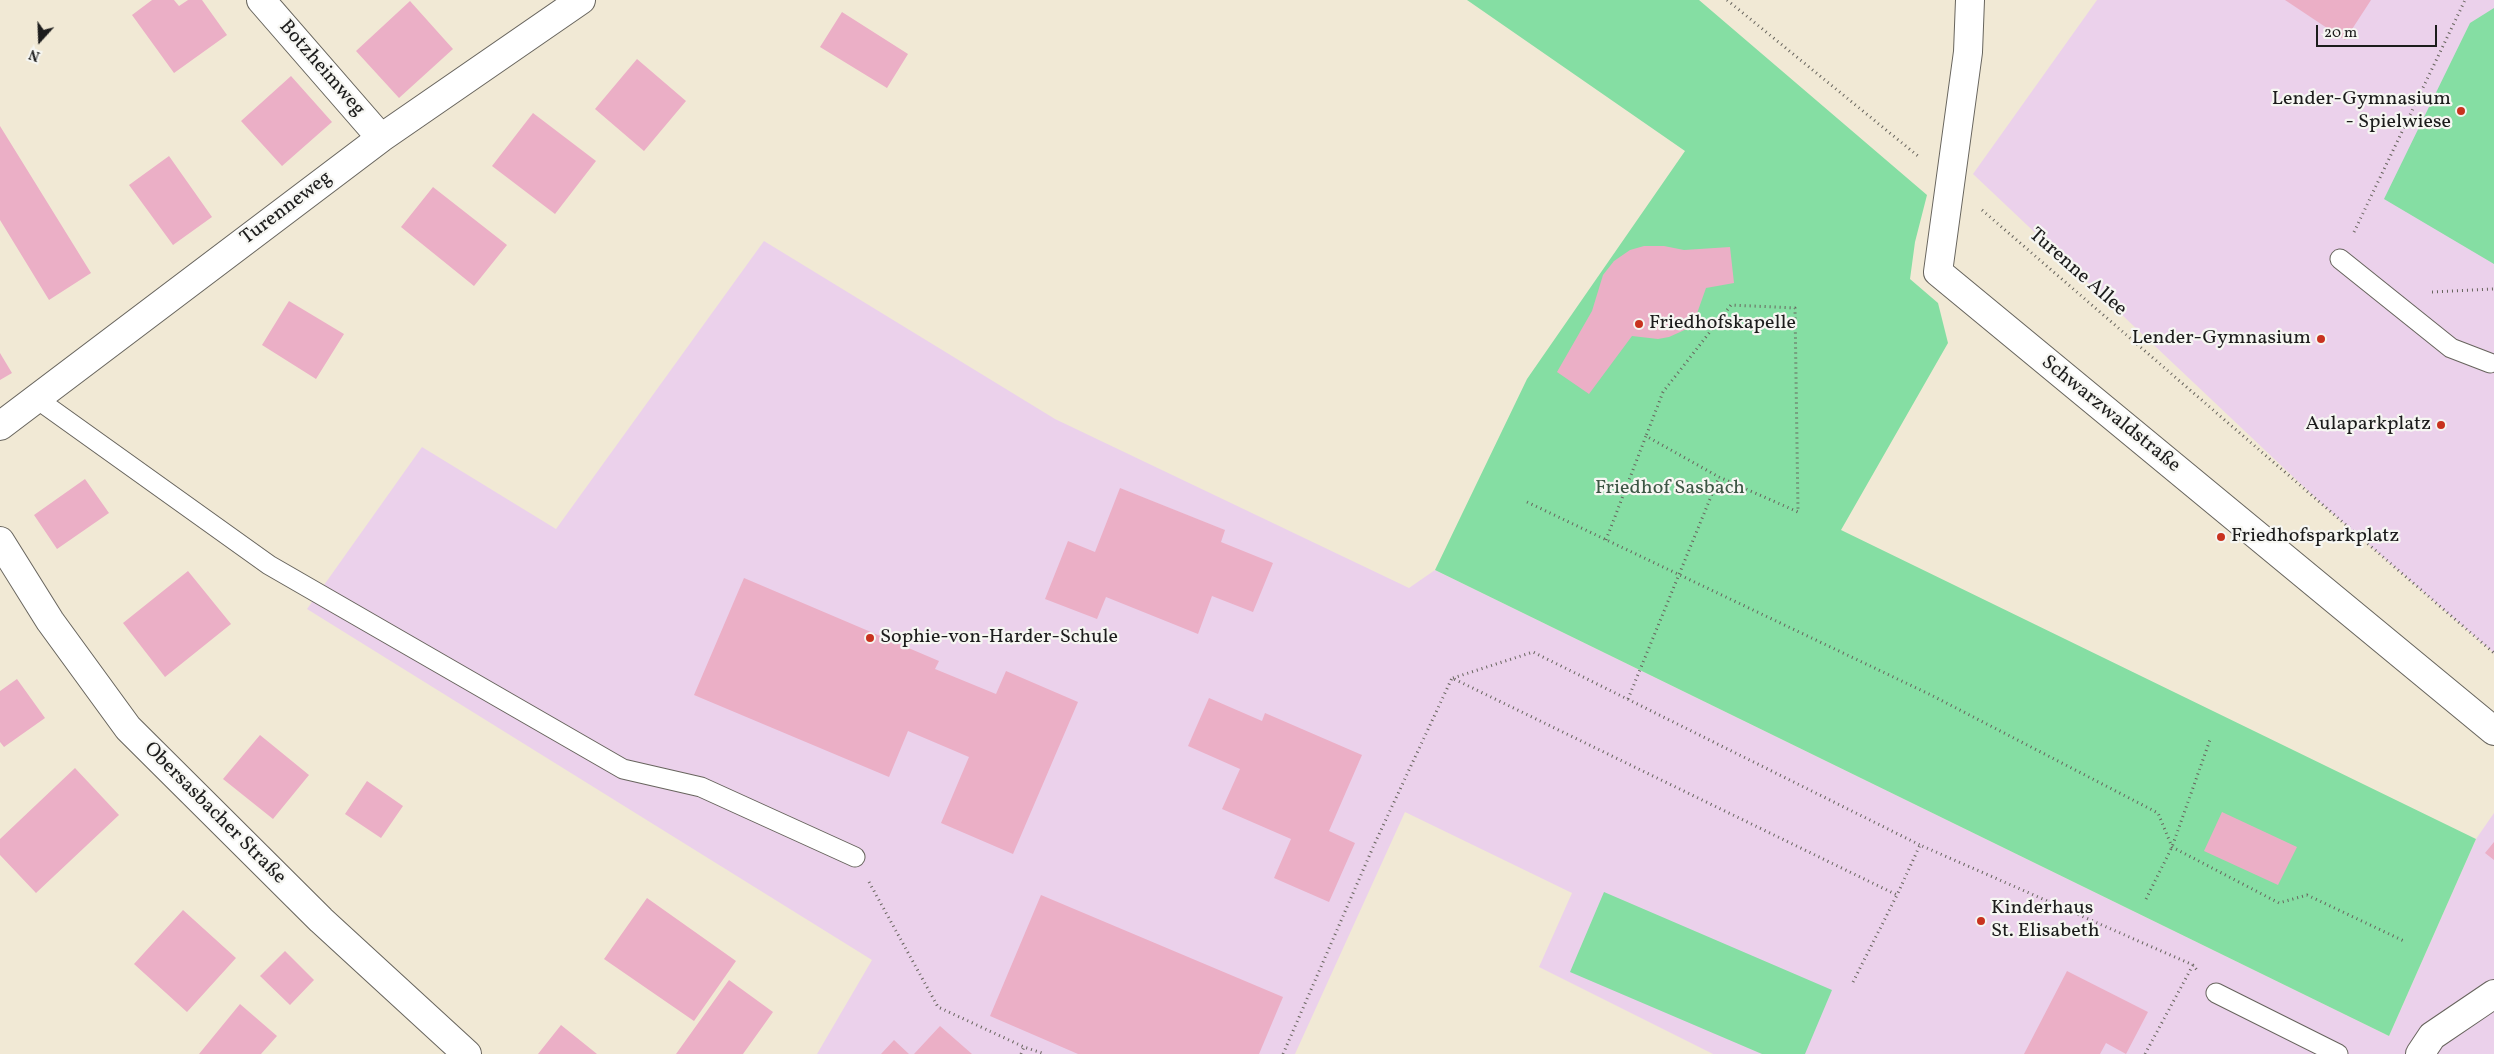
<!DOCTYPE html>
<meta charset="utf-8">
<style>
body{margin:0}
#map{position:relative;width:2494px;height:1054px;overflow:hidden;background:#f1e9d5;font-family:Vollkorn,serif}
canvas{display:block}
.north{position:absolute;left:15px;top:15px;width:50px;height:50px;-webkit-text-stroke:4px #f6f6f2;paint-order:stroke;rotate:200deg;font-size:14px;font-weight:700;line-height:20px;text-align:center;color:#1c1c1c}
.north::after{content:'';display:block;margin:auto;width:18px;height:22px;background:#1c1c1c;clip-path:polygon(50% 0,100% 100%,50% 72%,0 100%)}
.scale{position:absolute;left:2316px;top:25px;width:121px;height:22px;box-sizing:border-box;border:2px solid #1c1c1c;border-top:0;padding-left:6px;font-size:15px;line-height:18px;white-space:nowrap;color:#1c1c1c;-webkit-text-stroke:4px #f6f6f2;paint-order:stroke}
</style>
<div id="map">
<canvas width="2494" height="1054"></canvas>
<div class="north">N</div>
<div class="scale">20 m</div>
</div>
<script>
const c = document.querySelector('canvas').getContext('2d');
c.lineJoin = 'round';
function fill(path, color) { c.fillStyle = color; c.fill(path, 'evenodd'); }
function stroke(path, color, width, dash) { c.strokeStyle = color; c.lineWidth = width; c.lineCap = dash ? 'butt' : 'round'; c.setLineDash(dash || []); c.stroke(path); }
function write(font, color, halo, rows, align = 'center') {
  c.font = font + ' Vollkorn,serif'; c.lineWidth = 4.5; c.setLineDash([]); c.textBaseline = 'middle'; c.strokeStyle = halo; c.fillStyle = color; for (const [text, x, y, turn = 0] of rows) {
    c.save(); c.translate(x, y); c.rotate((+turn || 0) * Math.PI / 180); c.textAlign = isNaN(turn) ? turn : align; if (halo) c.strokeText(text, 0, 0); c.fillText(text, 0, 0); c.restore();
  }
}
const built = new Path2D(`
 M2097,0H2494V653L2323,505L1973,174Z
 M764,241L1055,419L1409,588L1435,570L2389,1036L2476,839L2494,813V1054H1713L1539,967L1572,893L1405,812L1295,1054H817L872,960L307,609L422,447L556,529Z`);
const green = new Path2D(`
 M1467,0H1699L1927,195L1915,242L1910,279L1938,303L1948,343L1841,530L2476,839L2389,1036L1435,570L1527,379L1685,151Z
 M2494,8V264L2384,199L2470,23Z
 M1604,892L1832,990L1805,1054H1762L1570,972Z`);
const building = new Path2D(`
 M152,0H174L179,6L188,0H202L227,35L174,73L132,15Z
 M2285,0H2371L2345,40Z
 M410,1L453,49L399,98L356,51Z
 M842,12L908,54L887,88L820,47Z
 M637,59L686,101L644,151L595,109Z
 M291,76L332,122L282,166L241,121Z
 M533,113L596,161L555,214L492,166Z
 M0,126L91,273L49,300L0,220Z
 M169,156L212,217L173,245L129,185Z
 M433,187L507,245L474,286L401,227Z
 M1644,246H1664L1684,250L1730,247L1734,283L1706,288L1695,319L1689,328L1669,337L1658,339L1632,336L1589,394L1557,372L1592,311L1603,275L1614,261L1630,250Z
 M289,301L344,334L316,379L262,345Z
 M0,353L12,373L0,380Z
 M85,479L109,513L57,549L34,515Z
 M1120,488L1225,530L1221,542L1273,563L1253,612L1212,596L1198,634L1106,597L1097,619L1045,599L1068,541L1095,552Z
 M188,571L231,624L165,677L123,623Z
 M744,578L939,661L935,669L996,694L1006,671L1078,702L1013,854L941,823L969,757L908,731L889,777L694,695Z
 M17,679L45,718L4,747L0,742V691Z
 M1209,698L1262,721L1265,713L1362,755L1329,831L1355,843L1329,902L1274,878L1291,839L1222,809L1240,769L1188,746Z
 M260,735L309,775L273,819L223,779Z
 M75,768L119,815L36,893L0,855V839Z
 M367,781L403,806L381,838L345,814Z
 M2222,812L2297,847L2278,885L2204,851Z
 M2494,842V860L2485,853Z
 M1041,895L1283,997L1259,1054H1078L990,1016Z
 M647,898L736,961L694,1021L604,959Z
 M183,910L236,958L187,1012L134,964Z
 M285,951L314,980L290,1005L260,976Z
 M2067,971L2148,1012L2126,1054L2106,1043L2100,1054H2024Z
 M729,980L773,1012L743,1054H676Z
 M240,1004L277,1036L261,1054H199Z
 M561,1025L597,1054H538Z
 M940,1026L972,1054H914Z
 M894,1040L909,1054H881Z`);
const path = new Path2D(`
 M1727,0L1918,156
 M1982,210L2494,653
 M2354,232L2465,0
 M2432,292L2494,289
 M1527,502L1931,695L2158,813L2172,847L2279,903L2307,895L2406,942
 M1606,540L1646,436L1719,477L1798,512L1795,308L1731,305L1663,392L1646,436
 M1453,678L1533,652L1920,845
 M1628,699L1719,477
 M869,882L938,1007L1024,1047L1045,1054
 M2146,899L2172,847L2211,737
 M1853,982L1897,895
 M1021,1054L1024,1047
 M1283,1054L1374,845L1452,678L1897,895L1920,845L2193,965L2197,970
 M2145,1054L2193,965`);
const service = new Path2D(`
 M2340,259L2451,348L2490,363
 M37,399L269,565L623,769L701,787L855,857
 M2216,993L2338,1054`);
const minor = new Path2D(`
 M261,0L381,138
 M1970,0L1968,52L1938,272L2494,731
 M0,426L381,138L581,0
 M2420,1054L2432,1036L2494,994`);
const tertiary = new Path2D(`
 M0,541L50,621L128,728L321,920L467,1054`);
const markers = [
 [2461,111,5,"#c8321e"],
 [1639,324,5,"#c8321e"],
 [2321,339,5,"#c8321e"],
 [2441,425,5,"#c8321e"],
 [2221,537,5,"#c8321e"],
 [870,638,5,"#c8321e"],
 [1981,921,5,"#c8321e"]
];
const streetNames = [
 ["Botzheimweg",321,69,49],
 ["Turenneweg",287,209,-37],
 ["Turenne Allee",2077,273,41],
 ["Schwarzwaldstraße",2110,415,39],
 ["Obersasbacher Straße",214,814,45]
];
const poiNames = [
 ["Lender-Gymnasium",2451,100,"right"],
 ["- Spielwiese",2451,123,"right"],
 ["Friedhofskapelle",1649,324],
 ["Lender-Gymnasium",2311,339,"right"],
 ["Aulaparkplatz",2431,425,"right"],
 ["Friedhofsparkplatz",2231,537],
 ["Sophie-von-Harder-Schule",880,638],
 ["Kinderhaus",1991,909],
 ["St. Elisabeth",1991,932]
];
const parkNames = [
 ["Friedhof Sasbach",1670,489]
];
fill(built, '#ebd1eb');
fill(green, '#85dea3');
fill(building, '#ebafc6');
stroke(service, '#67645d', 21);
stroke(minor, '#67645d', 30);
stroke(tertiary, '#67645d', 30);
stroke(path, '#67645d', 3, [1, 4]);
stroke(service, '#fff', 19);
stroke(minor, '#fff', 28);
stroke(tertiary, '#fff', 28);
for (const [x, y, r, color] of markers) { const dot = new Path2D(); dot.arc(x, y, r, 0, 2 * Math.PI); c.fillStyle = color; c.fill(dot); stroke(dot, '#f6f6f2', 2); }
write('20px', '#1c1c1c', '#f6f6f2', streetNames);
write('20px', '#1c1c1c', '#f6f6f2', poiNames, 'left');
write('20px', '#3c5644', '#f6f6f2', parkNames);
</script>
